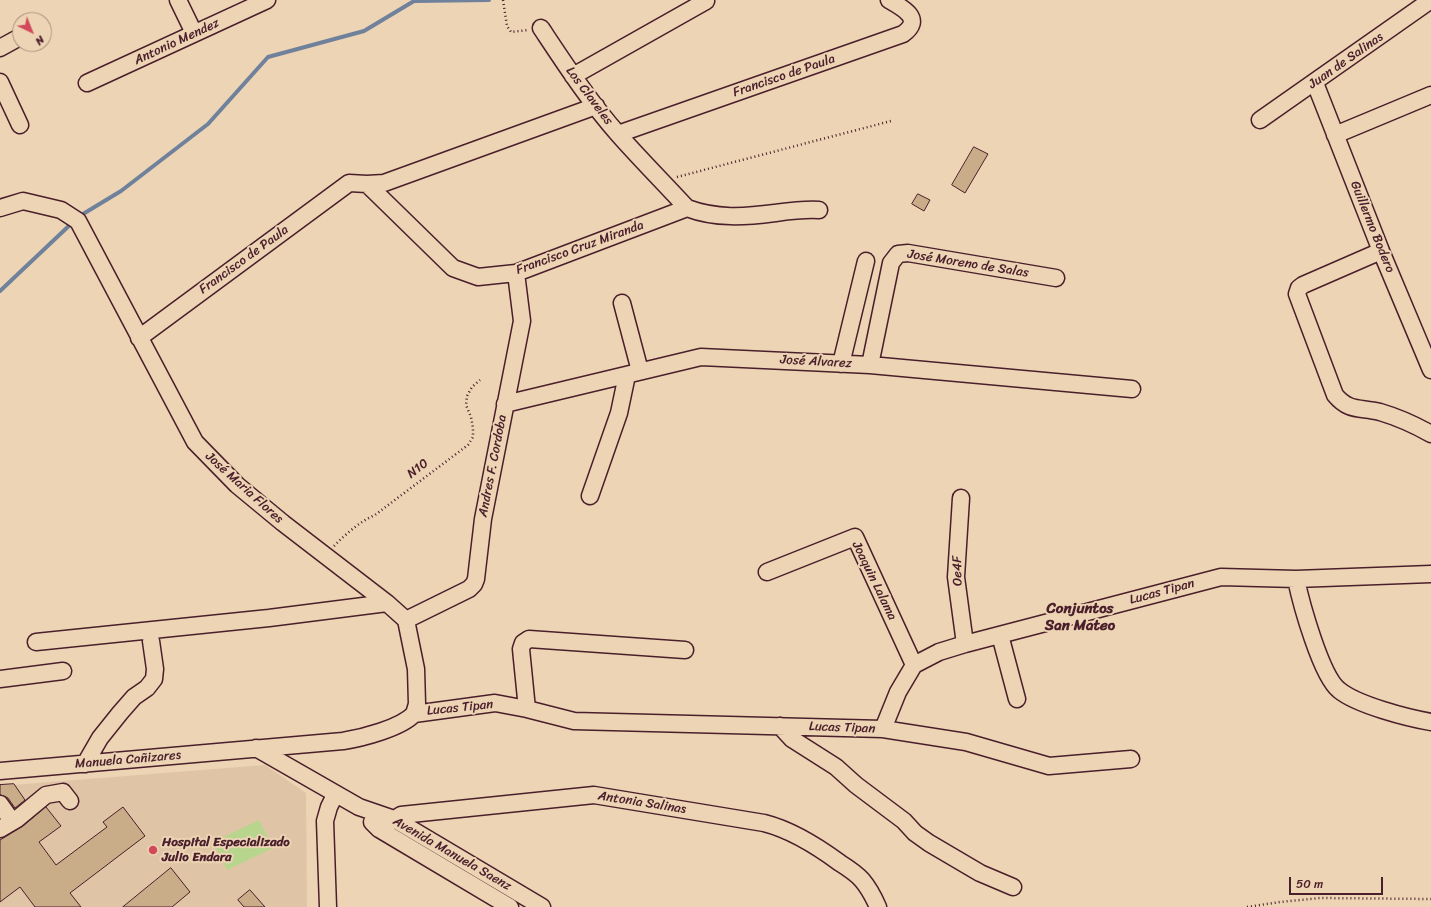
<!DOCTYPE html>
<meta charset="utf-8">
<style>
body{margin:0}
#map{position:relative;width:1431px;height:907px;overflow:hidden;background:#ecd4b4;font-family:Sriracha,sans-serif}
canvas{display:block}
.north{position:absolute;left:12px;top:12px;width:40px;height:40px;box-sizing:border-box;background:#ecd4b4;border:1px solid #ab8c7d;border-radius:50%;rotate:137deg;font-size:11px;font-weight:700;line-height:16px;text-align:center;color:#4a1f2b}
.north::after{content:'';display:block;margin:auto;width:14px;height:18px;background:#d1495b;clip-path:polygon(50% 0,100% 100%,50% 72%,0 100%)}
.scale{position:absolute;left:1289px;top:877px;width:94px;height:18px;box-sizing:border-box;border:2px solid #4a1f2b;border-top:0;padding-left:5px;font-size:12px;line-height:14px;white-space:nowrap;color:#4a1f2b;-webkit-text-stroke:3px #ecd4b4;paint-order:stroke}
</style>
<div id="map">
<canvas width="1431" height="907"></canvas>
<div class="north">N</div>
<div class="scale">50 m</div>
</div>
<script>
const c = document.querySelector('canvas').getContext('2d');
c.lineJoin = 'round';
function fill(path, color) { c.fillStyle = color; c.fill(path, 'evenodd'); }
function stroke(path, color, width, dash) { c.strokeStyle = color; c.lineWidth = width; c.lineCap = dash ? 'butt' : 'round'; c.setLineDash(dash || []); c.stroke(path); }
function write(font, color, halo, rows, align = 'center') {
  c.font = font + ' Sriracha,sans-serif'; c.lineWidth = 4; c.setLineDash([]); c.textBaseline = 'middle'; c.strokeStyle = halo; c.fillStyle = color; for (const [text, x, y, turn = 0] of rows) {
    c.save(); c.translate(x, y); c.rotate((+turn || 0) * Math.PI / 180); c.textAlign = isNaN(turn) ? turn : align; if (halo) c.strokeText(text, 0, 0); c.fillText(text, 0, 0); c.restore();
  }
}
const built = new Path2D(`
 M265,765L306,793L307,907H0V786Z`);
const green = new Path2D(`
 M259,820L273,848L227,870L213,842Z`);
const stream = new Path2D(`
 M78,217L121,191L208,124L268,57L364,31L414,1L489,0
 M0,291L73,222`);
const building = new Path2D(`
 M974,147L988,154L965,193L952,185Z
 M918,194L930,200L924,211L912,204Z
 M14,784L25,800L15,808L8,798L4,796L0,795V785Z
 M46,807L61,826L39,842L56,865L107,827L103,822L123,807L145,836L70,893L81,907H35L20,887L0,902V840L23,826Z
 M171,868L190,892L172,907H123Z
 M250,890L265,907H244L238,900Z`);
const path = new Path2D(`
 M503,0L507,26L511,32L528,30
 M677,177L891,121
 M334,546C346,534 359,522 375,515L468,445L473,437V428L471,417L466,405L467,396L472,387L480,380
 M1247,907L1280,902L1320,898L1431,899`);
const minor = new Path2D(`
 M178,0L194,33
 M541,28C565,64 589,101 618,134C640,159 664,183 687,208
 M0,48L20,37
 M573,76L706,1
 M0,82L20,125
 M87,83L267,0
 M1315,83L1381,251L1431,370
 M1260,120L1431,0
 M618,134L903,34C924,19 903,8 889,0
 M1335,135L1431,95
 M367,184L384,183L596,106
 M0,208L23,201L61,210L78,221L195,442L237,485L283,523L387,603L406,620L416,669L417,704L414,714
 M1381,251L1303,285L1299,288L1297,294L1335,395C1349,412 1360,407 1380,412C1397,417 1415,425 1431,434
 M622,303L640,371
 M139,338L349,183L367,184L453,268L478,277L516,273L687,208C716,219 745,217 775,213C790,211 804,209 819,210
 M841,364L866,261
 M870,365L891,263L898,254L908,253L1056,278
 M505,404L701,357L870,365L1132,389
 M590,496L619,413L627,375
 M961,498L956,577L965,644
 M767,572L855,537L914,665
 M1296,579C1301,603 1321,676 1339,690C1357,705 1408,718 1431,722
 M406,620L469,589L474,584L476,579L483,519L522,321L516,273
 M1000,635L1017,699
 M36,642L269,618L387,603
 M0,679L63,671
 M527,709L521,649L523,643L529,639L685,650
 M780,726L792,739L836,767L856,785L904,821L915,833L929,843L980,873L1013,887
 M883,729L898,692L914,665L939,652L965,644L1221,577L1296,579L1431,574
 M256,748L359,807L394,819L542,907
 M85,764L100,738L120,713L134,697L147,688L154,679L155,669L151,641
 M0,771L343,741C362,738 401,728 414,714L495,703L527,709L574,721L883,729L966,742L1049,766L1131,759
 M0,804L12,821
 M372,822L379,829L510,907
 M0,829L17,819L46,795L63,792L70,801
 M379,829L401,815L594,795L764,823C792,830 817,846 840,863C848,868 856,873 862,880C869,888 874,898 878,907
 M328,907L325,821L329,807L335,795`);
const markers = [
 [153,850,5,"#d1495b"]
];
const streetNames = [
 ["Antonio Mendez",177,42,-25],
 ["Juan de Salinas",1346,61,-35],
 ["Francisco de Paula",784,76,-19],
 ["Los Claveles",589,96,53],
 ["Guillermo Bodero",1372,227,68],
 ["Francisco Cruz Miranda",580,248,-20],
 ["Francisco de Paula",244,260,-36],
 ["José Moreno de Salas",968,264,9],
 ["José Alvarez",816,362,3],
 ["Andres F. Cordoba",493,466,-79],
 ["N10",418,469,-38],
 ["José Maria Flores",244,488,42],
 ["Oe4F",958,571,-91],
 ["Joaquin Lalama",874,581,64],
 ["Lucas Tipan",1162,592,-15],
 ["Lucas Tipan",460,708,-6],
 ["Lucas Tipan",842,728,2],
 ["Manuela Cañizares",128,760,-5],
 ["Antonia Salinas",642,803,9],
 ["Avenida Manuela Saenz",452,854,30]
];
const poiNames = [
 ["Hospital Especializado",162,843],
 ["Julio Endara",162,858]
];
const quarterNames = [
 ["Conjuntos",1080,609],
 ["San Mateo",1080,626]
];
fill(built, '#dfc5a5');
fill(green, '#b8d58d');
stroke(stream, '#6f819b', 4);
fill(building, '#c9ac88');
stroke(building, '#4a1f2b', 1);
stroke(minor, '#4a1f2b', 19);
stroke(path, '#4a1f2b', 2.5, [1, 3]);
stroke(minor, '#ecd4b4', 16);
for (const [x, y, r, color] of markers) { const dot = new Path2D(); dot.arc(x, y, r, 0, 2 * Math.PI); c.fillStyle = color; c.fill(dot); stroke(dot, '#ecd4b4', 1.5); }
write('13px', '#4a1f2b', '#ecd4b4', streetNames);
write('bold 13px', '#4a1f2b', '#ecd4b4', poiNames, 'left');
write('bold 15px', '#4a1f2b', '#ecd4b4', quarterNames);
</script>
